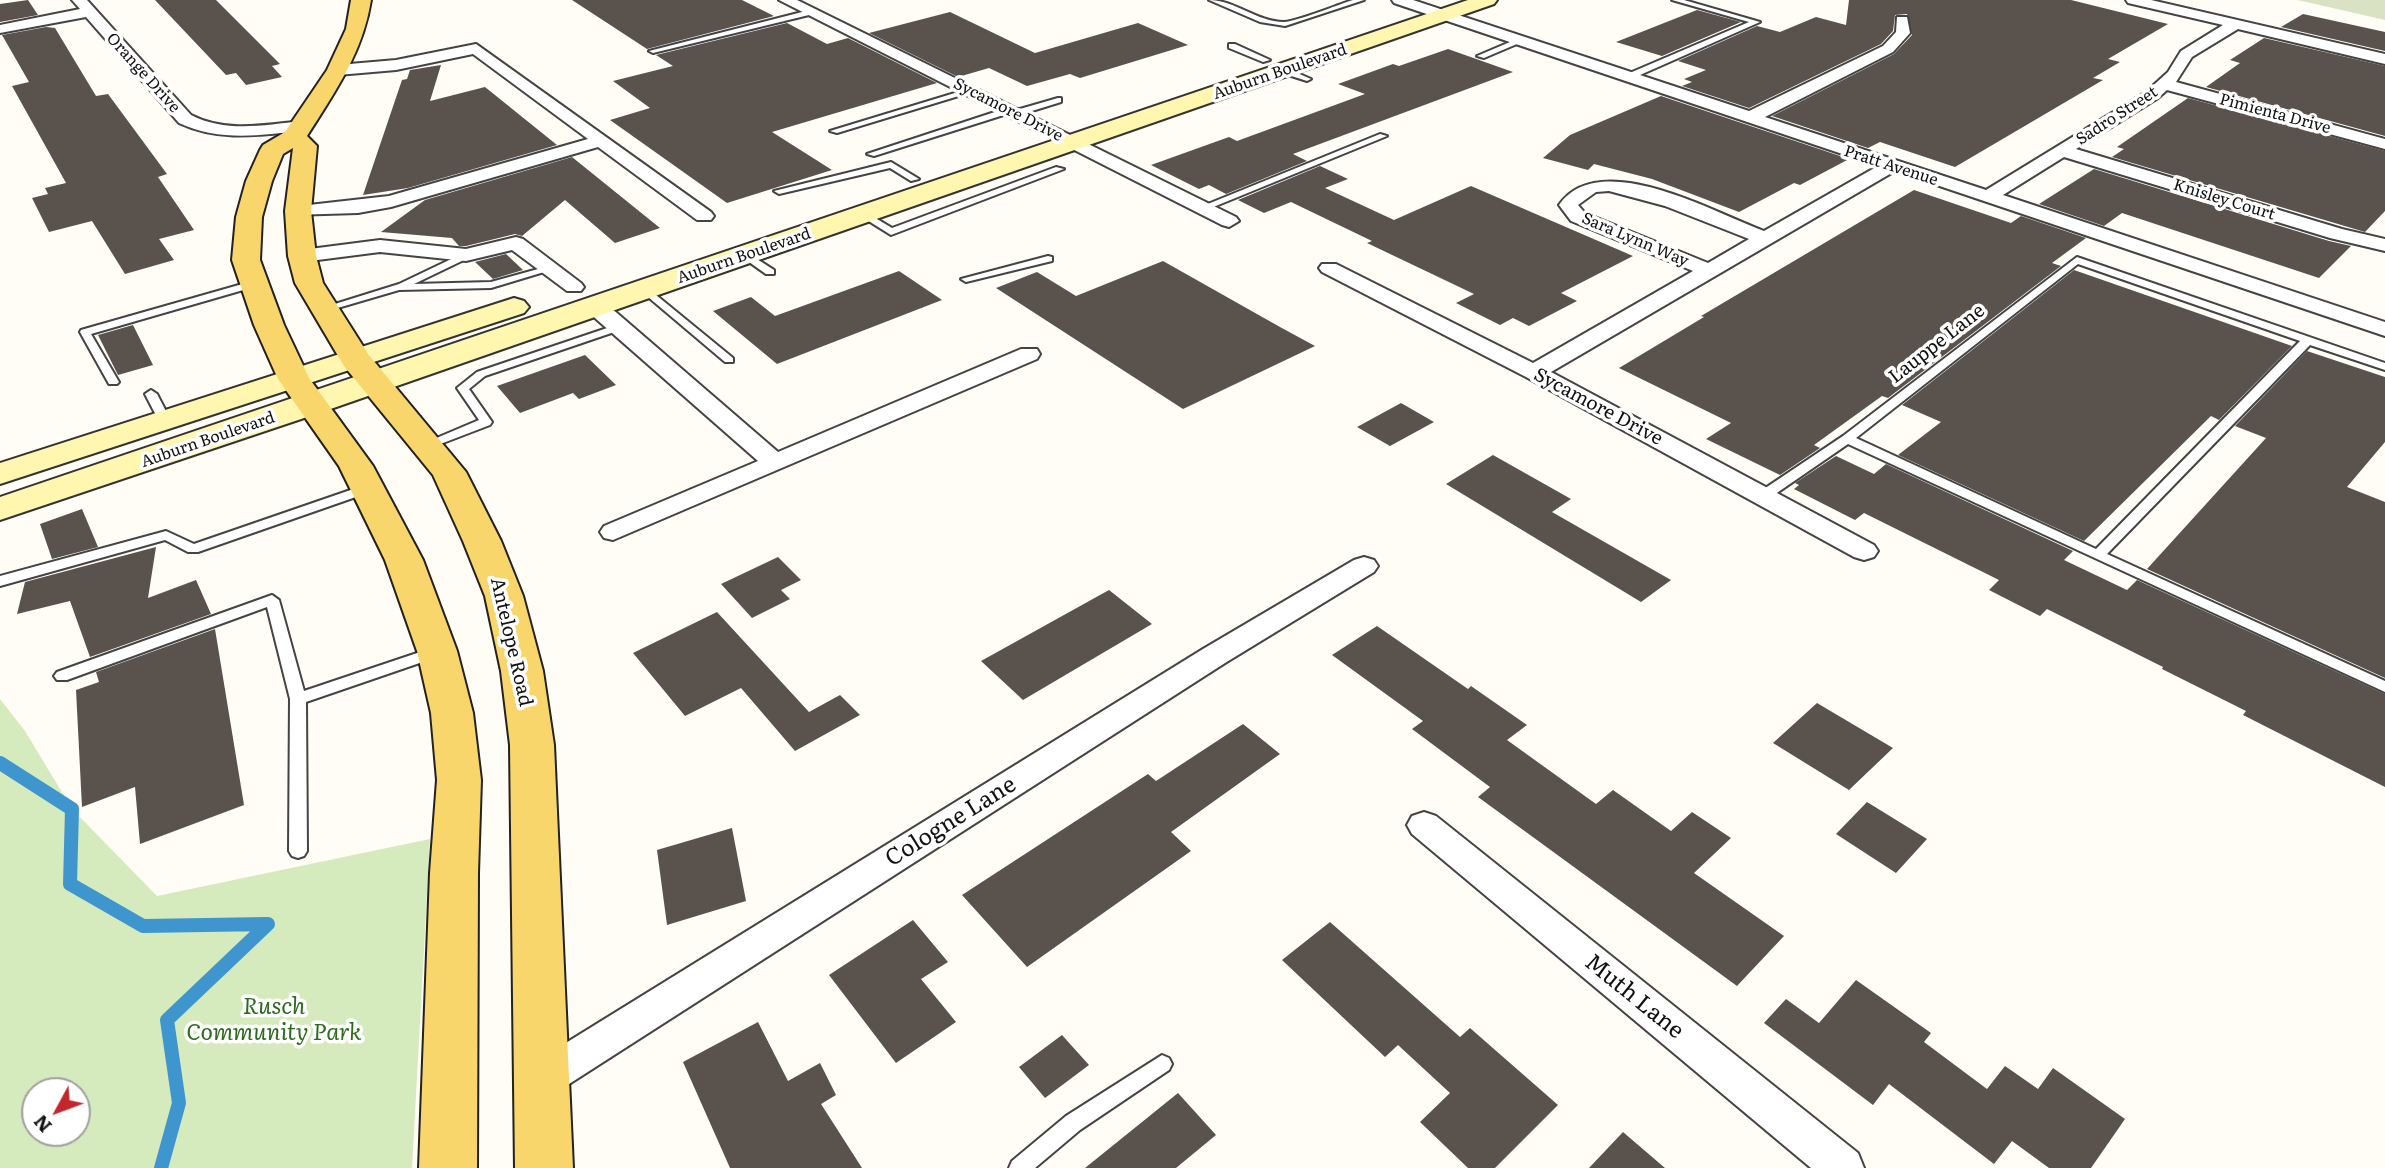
<!DOCTYPE html>
<style>
body{margin:0}
#map{position:relative;width:2385px;height:1168px;overflow:hidden;background:#fffdf5;font-family:Literata,serif}
canvas{display:block}
.north{position:absolute;left:21px;top:1077px;width:70px;height:70px;box-sizing:border-box;background:#fff;border:2px solid #a0a0a0;border-radius:50%;rotate:229deg;font-size:19px;font-weight:700;line-height:28px;text-align:center;color:#111}
.north::after{content:'';display:block;margin:auto;width:24px;height:32px;background:#c4262e;clip-path:polygon(50% 0,100% 100%,50% 72%,0 100%)}
</style>
<div id="map">
<canvas width="2385" height="1168"></canvas>
<div class="north">N</div>
</div>
<script>
const c = document.querySelector('canvas').getContext('2d');
c.lineJoin = 'round';
function fill(path, color) { c.fillStyle = color; c.fill(path, 'evenodd'); }
function stroke(path, color, width, dash) { c.strokeStyle = color; c.lineWidth = width; c.lineCap = dash ? 'butt' : 'round'; c.setLineDash(dash || []); c.stroke(path); }
function write(font, color, halo, rows, align = 'center') {
  c.font = font + ' Literata,serif'; c.lineWidth = 7; c.setLineDash([]); c.textBaseline = 'middle'; c.strokeStyle = halo; c.fillStyle = color; for (const [text, x, y, turn = 0] of rows) {
    c.save(); c.translate(x, y); c.rotate((+turn || 0) * Math.PI / 180); c.textAlign = isNaN(turn) ? turn : align; if (halo) c.strokeText(text, 0, 0); c.fillText(text, 0, 0); c.restore();
  }
}
const green = new Path2D(`
 M0,699L25,731L72,809L157,896L430,839L412,1168H0ZM35,1091H77V1133H35Z`);
const cemetery = new Path2D(`
 M2296,0H2385V20L2302,1Z`);
const stream = new Path2D(`
 M0,763L72,809L70,884L143,926L268,924L167,1020L179,1103L161,1168`);
const building = new Path2D(`
 M28,0L38,15L0,22V4Z
 M155,0H216L280,64L272,66L282,77L246,85L236,73L226,75Z
 M572,0H742L774,16L647,49Z
 M1849,0H2071L2168,24L2108,59L2120,62L2093,78L2103,80L1955,167L1880,142L1868,148L1772,116L1894,54L1912,35L1907,14L1895,15L1893,31L1881,44L1749,108L1682,86L1692,82L1684,79L1706,70L1678,61L1757,26L1780,32L1816,17L1846,25Z
 M1697,10L1741,22L1662,56L1616,42Z
 M950,12L1035,53L1138,23L1188,45L1080,78L1070,74L1027,86L989,68L958,77L869,33Z
 M2303,14L2385,32V51L2281,27Z
 M787,23L827,44L848,38L937,83L772,132L832,170L727,203L610,120L650,108L613,81L673,66L656,55Z
 M46,27L55,28L96,96L108,94L167,174L158,177L194,230L159,239L174,260L125,274L92,221L49,232L32,198L48,194L45,188L66,183L12,86L29,82L2,35Z
 M2264,38L2385,66V136L2206,87L2240,63L2230,60Z
 M1448,49L1513,72L1293,154L1307,161L1226,194L1209,185L1199,189L1151,165L1229,137L1237,141L1365,94L1338,84L1393,64L1399,66Z
 M441,65L430,101L485,87L557,145L408,188L363,195L402,80L407,79L410,70Z
 M1661,96L1849,159L1800,185L1794,183L1739,212L1652,179L1594,164L1588,170L1543,158L1570,135Z
 M2188,98L2385,151V211L2365,232L2112,157L2124,149L2117,147Z
 M572,157L660,228L615,243L565,200L522,236L515,234L466,246H459L452,238L381,232L425,200Z
 M1320,166L1348,179L1325,188L1394,220L1471,186L1633,256L1561,293L1577,301L1529,326L1513,318L1500,325L1456,303L1474,294L1367,243L1372,241L1291,202L1264,213L1238,200Z
 M2094,169L2329,241L2351,246L2319,278L2122,213L2104,226L2039,204Z
 M1914,190L2011,223L2021,216L2086,238L2052,263L2061,266L1888,398L1882,396L1814,445L1820,448L1780,475L1706,439L1731,423L1619,368L1704,317L1701,316Z
 M506,254L523,270L493,279L475,262Z
 M1163,261L1280,327L1315,346L1183,409L996,288L1037,272L1076,296Z
 M2074,270L2292,346L2219,420L2211,416L2084,541L1898,455L1941,422L1902,405Z
 M899,271L942,300L777,364L713,311L751,297L775,316Z
 M133,325L153,365L118,375L98,335Z
 M2307,351L2385,377V442L2347,487L2385,502V678L2147,569L2266,438L2235,426Z
 M585,355L616,385L579,399L573,393L520,413L497,386Z
 M1401,403L1434,422L1390,446L1357,427Z
 M1493,455L1571,499L1552,512L1671,580L1641,602L1446,484Z
 M1836,456L1874,474L1886,464L2073,551L2064,560L2127,590L2137,580L2385,694V787L2243,715L2246,711L2162,669L2163,667L2047,609L2040,616L1989,590L1999,580L1864,513L1855,520L1794,489L1799,485L1795,483Z
 M82,509L98,547L52,559L40,524Z
 M156,547L148,598L196,580L211,614L90,657L70,601L17,614L25,582Z
 M778,557L801,580L781,590L790,599L752,618L721,584Z
 M1109,590L1152,624L1023,700L981,661Z
 M717,612L809,712L840,695L860,715L795,751L741,688L685,716L633,653Z
 M1377,626L1468,689L1471,686L1527,725L1507,740L1596,804L1613,790L1671,831L1692,812L1731,838L1694,873L1784,936L1737,986L1478,797L1490,787L1412,729L1423,721L1332,655Z
 M215,629L244,805L140,844L135,787L82,807L76,690L99,682L96,672Z
 M1817,703L1893,748L1849,790L1773,743Z
 M1243,724L1280,754L1171,832L1191,851L1027,967L962,895L1148,774L1156,781Z
 M1867,802L1927,839L1896,873L1836,834Z
 M732,828L746,901L667,925L657,850Z
 M913,920L948,962L921,979L956,1022L896,1063L829,975Z
 M1330,922L1460,1037L1470,1028L1558,1105L1495,1168H1468L1420,1122L1450,1093L1398,1045L1385,1057L1282,960Z
 M1856,980L1931,1033L1924,1042L1987,1089L2005,1066L2038,1089L2053,1068L2125,1119L2091,1168H2049L2012,1141L1994,1164L1889,1084L1873,1105L1764,1023L1786,999L1819,1023Z
 M758,1022L788,1081L820,1063L836,1095L821,1104L862,1168H730L683,1062Z
 M1062,1035L1089,1065L1045,1098L1019,1067Z
 M1178,1093L1216,1135L1176,1168H1085Z
 M1623,1132L1665,1168H1589Z`);
const service = new Path2D(`
 M1209,0C1235,0 1257,22 1284,22C1298,21 1337,5 1353,0H1364L1285,26L1260,22Z
 M1672,0H1684L1760,22L1631,79H1625V75L1749,22Z
 M810,10L813,14L653,53L649,51Z
 M1517,39L1524,41L1484,58L1477,56Z
 M1229,44H1235L1270,60L1263,62L1229,48Z
 M1282,69H1288L1311,79L1307,81L1282,73Z
 M968,89L975,91L837,133L830,131Z
 M1058,98H1061V102L1019,115H1013V112L874,156L867,154L1007,108H1013V111Z
 M1380,134L1387,136L1206,210L1198,208Z
 M891,162L919,179L911,181L890,168L779,194L774,191Z
 M1056,167L1064,169L891,235L859,215L867,213L892,228Z
 M466,252L470,253V257L414,284L491,282L549,266L554,269L491,288L399,290L324,312L319,309L399,284Z
 M746,252L774,270V274H766L742,257V253Z
 M1048,256L1052,257V261L966,282L961,279Z
 M2077,257L2385,363V370L2310,345L2107,554L2385,681V692L1848,444L1768,499H1758L1757,496L1758,493L1843,436ZM2078,264L2300,341L2096,549L1856,438Z
 M253,281L258,284L257,286L91,334L119,382L117,384H109L80,332L81,330Z
 M645,286L733,358V362H725L641,291L640,289Z
 M619,324L623,325V329L485,376L469,389L492,422L490,425L430,448H422L420,445L479,420L457,388L477,372Z
 M151,390L157,394L171,421L169,424H161L159,421L145,394Z
 M368,484L374,488L373,491L198,552H188L165,540L0,586V576L166,531L194,544Z
 M272,595L279,600L304,691L435,647L442,652L440,656L306,702L307,851L304,856L298,858L292,856L289,851L290,699L267,607L67,680H57L54,676L57,672Z
 M1162,1055L1169,1058L1172,1064L1169,1070L1080,1130L1035,1168H1009L1012,1161L1066,1116Z`);
const minor = new Path2D(`
 M72,0H87L191,115C226,133 264,125 302,121L311,126L302,131C260,135 219,142 179,123L86,17L0,33V25L80,9Z
 M779,0H797L1236,217L1239,221L1229,227L1222,225Z
 M1392,0H1413L1749,111L1883,46L1896,32L1897,17H1907L1910,33L1893,52L1765,117L1986,190L2146,92L2168,72L2181,51L2223,25L2128,3L2126,0H2151L2385,54V64L2238,29L2192,57L2176,82L2385,139V149L2167,90L2158,98L2076,149L2342,229L2385,239V251L2330,238L2064,157L2003,195L2385,322V336L1895,171L1551,372L1874,545L1878,551L1874,557L1864,560L1854,557L1526,377L1322,272L1319,268L1322,264H1336L1533,363L1693,271L1571,221L1559,205C1599,147 1713,212 1764,231L1878,166L1394,3ZM1609,191L1665,206L1749,239L1708,263L1585,213L1578,205L1596,192Z
 M476,44L711,212L714,216L711,220H697L598,147L391,207L358,213L291,215L288,211L291,207L389,196L588,139L473,54L396,70L338,75L330,70L338,65L396,60Z
 M516,237L523,239L581,283L584,287L581,291H567L512,250L466,261L380,252L302,262L295,260L292,256L295,252L302,250L380,240L466,249Z
 M595,300L603,301L778,452L1021,349H1037L1040,354L1037,359L613,540L604,538L600,532L604,526L758,461L587,311L584,306L587,301Z
 M1364,557L1374,560L1378,566L1374,572L1225,663L555,1093L541,1099L527,1093L521,1080L527,1067L1203,649L1354,560Z
 M1424,812L1436,816L1858,1153L1864,1168H1811L1412,834L1407,825L1412,816Z`);
const secondary = new Path2D(`
 M1468,0H1497L1494,4L322,412L0,520V497Z
 M514,298L524,301L529,307L524,313L0,484V463Z`);
const primary = new Path2D(`
 M351,0H371C363,52 335,92 307,136L317,146L311,211L316,256L323,283L368,354L466,472L501,541L523,596L543,671L554,745L573,1168H515L510,745L501,671L485,596L463,541L433,475L344,366L295,283L288,256L285,211L293,148L283,154L272,181L262,217L260,260L284,325L309,378L373,466L423,560L457,651L473,713L481,780L478,873L477,1168H419L430,873L437,780L431,713L417,651L385,560L339,466L278,379L254,325L232,260L236,217L246,181L260,150L263,145L285,132L327,70L346,29Z`);
const farStreetnames = [
 ["Auburn Boulevard",1280,72,-19],
 ["Orange Drive",143,73,48],
 ["Sycamore Drive",1008,110,27],
 ["Pimienta Drive",2275,114,15],
 ["Sadro Street",2117,116,-33],
 ["Pratt Avenue",1891,166,18],
 ["Knisley Court",2224,200,17],
 ["Sara Lynn Way",1635,240,23],
 ["Auburn Boulevard",744,256,-19],
 ["Auburn Boulevard",208,440,-19]
];
const streetNames = [
 ["Lauppe Lane",1937,344,-38],
 ["Sycamore Drive",1598,407,28],
 ["Antelope Road",511,642,77]
];
const nearStreetnames = [
 ["Cologne Lane",951,822,-32],
 ["Muth Lane",1634,997,39]
];
const nearParknames = [
 ["Rusch",274,1007],
 ["Community Park",274,1033]
];
fill(green, '#d5ebbd');
fill(cemetery, '#d9e3c4');
stroke(stream, '#3f96cf', 14);
fill(building, '#5a524d');
stroke(service, '#444', 4);
stroke(minor, '#444', 4);
stroke(secondary, '#333', 4);
stroke(primary, '#222', 4);
fill(service, '#fff');
fill(minor, '#fff');
fill(secondary, '#fff6b0');
fill(primary, '#f9d66b');
write('16px', '#111', '#fff', farStreetnames);
write('19px', '#111', '#fff', streetNames);
write('23px', '#111', '#fff', nearStreetnames);
write('italic 23px', '#2f6b1f', '#fff', nearParknames);
</script>
